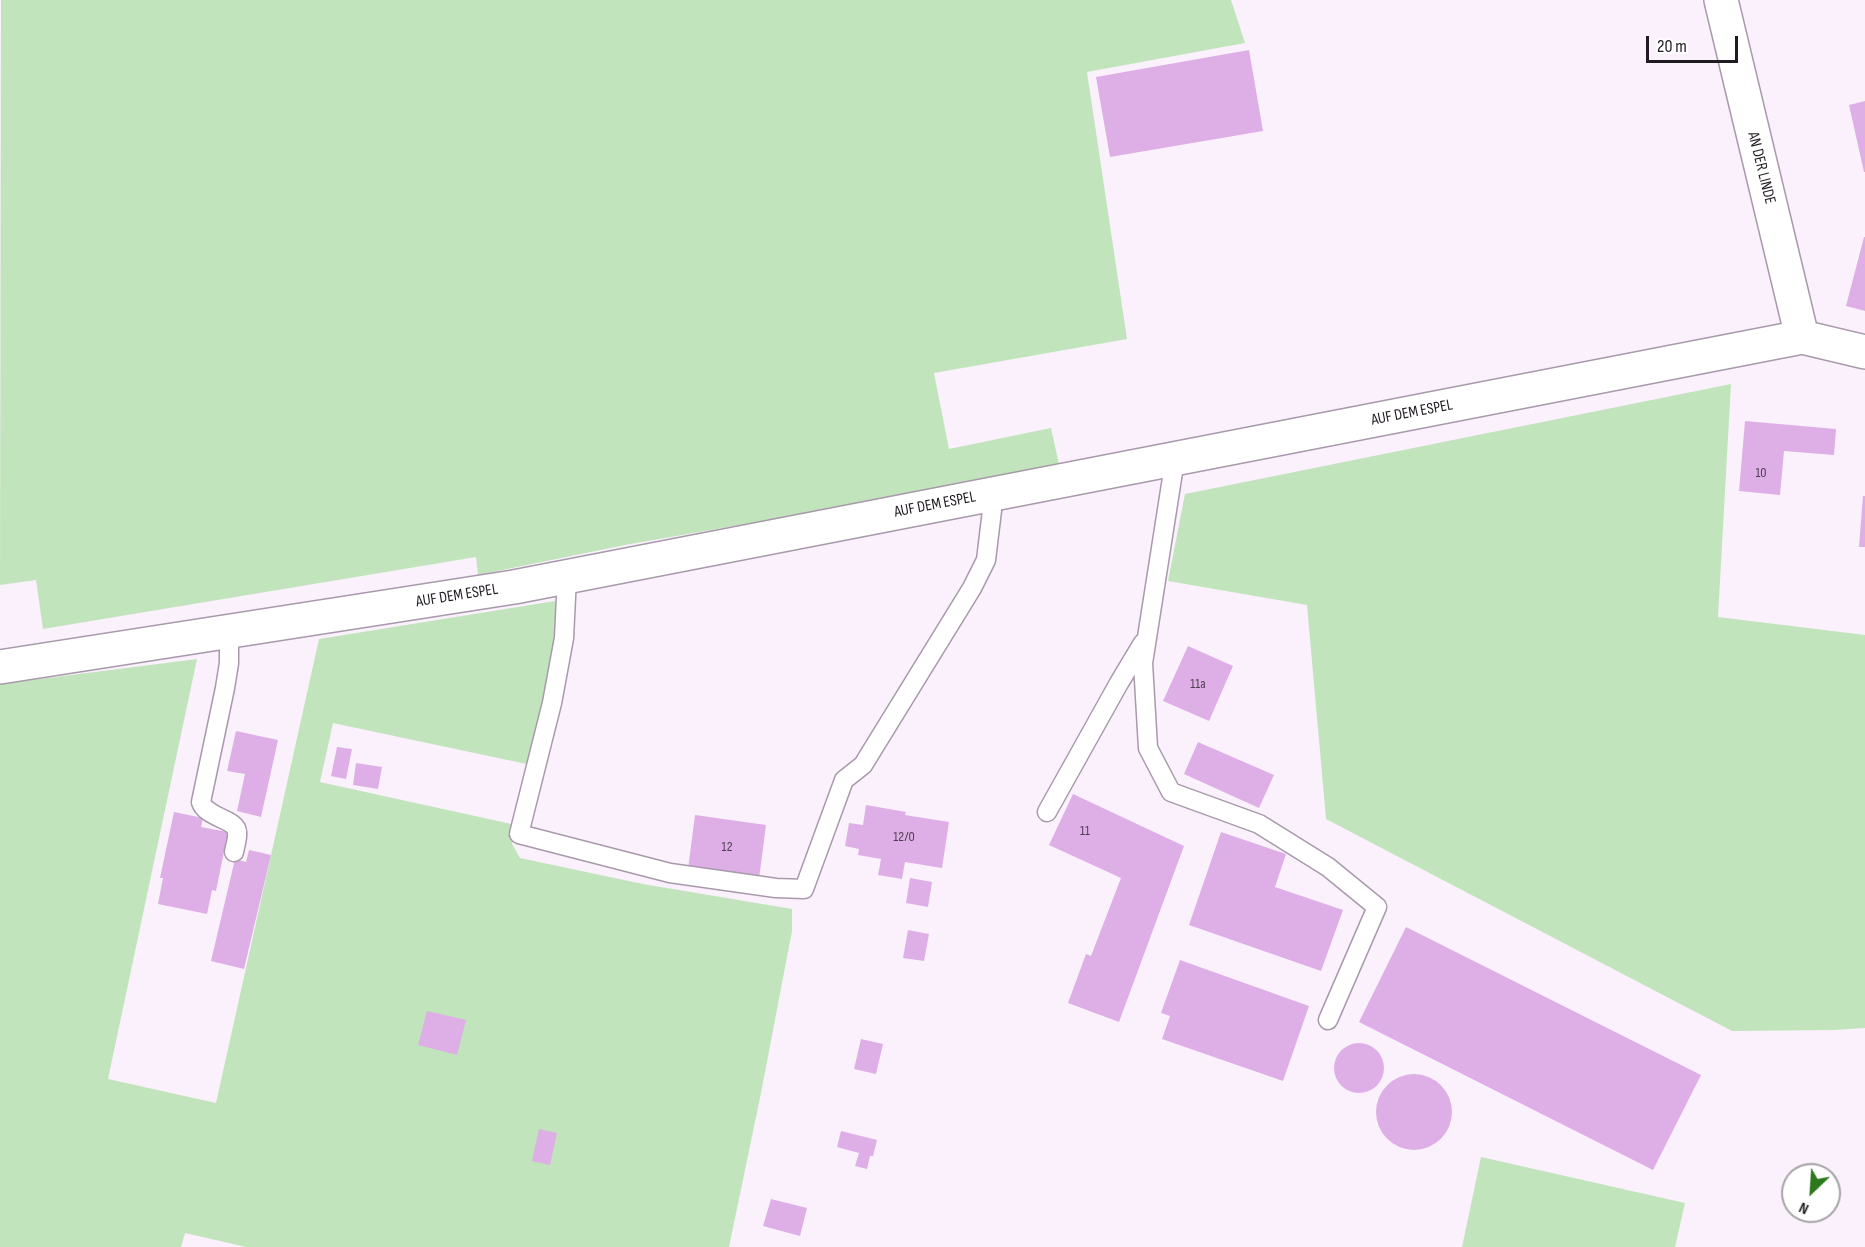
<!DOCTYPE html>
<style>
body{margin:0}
#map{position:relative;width:1865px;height:1247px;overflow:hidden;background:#fbf1fd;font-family:"Sofia Sans Condensed",sans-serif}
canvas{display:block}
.north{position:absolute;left:1781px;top:1163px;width:60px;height:60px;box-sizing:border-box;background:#fff;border:2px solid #a6a3a6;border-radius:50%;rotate:205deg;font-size:16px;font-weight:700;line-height:24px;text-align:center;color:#201a21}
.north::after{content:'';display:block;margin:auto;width:21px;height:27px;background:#2d771d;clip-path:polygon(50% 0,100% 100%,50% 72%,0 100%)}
.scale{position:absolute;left:1646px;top:36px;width:92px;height:27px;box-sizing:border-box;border:3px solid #201a21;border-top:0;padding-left:8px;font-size:18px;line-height:21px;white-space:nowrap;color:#201a21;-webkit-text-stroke:4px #fff;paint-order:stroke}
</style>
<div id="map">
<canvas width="1865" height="1247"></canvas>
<div class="north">N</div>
<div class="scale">20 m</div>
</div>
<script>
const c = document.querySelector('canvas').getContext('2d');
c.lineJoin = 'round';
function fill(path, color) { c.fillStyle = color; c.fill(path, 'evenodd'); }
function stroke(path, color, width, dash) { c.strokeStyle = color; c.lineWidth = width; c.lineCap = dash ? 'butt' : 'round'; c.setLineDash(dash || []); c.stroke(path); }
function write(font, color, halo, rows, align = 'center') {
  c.font = font + ' "Sofia Sans Condensed",sans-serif'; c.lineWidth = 6; c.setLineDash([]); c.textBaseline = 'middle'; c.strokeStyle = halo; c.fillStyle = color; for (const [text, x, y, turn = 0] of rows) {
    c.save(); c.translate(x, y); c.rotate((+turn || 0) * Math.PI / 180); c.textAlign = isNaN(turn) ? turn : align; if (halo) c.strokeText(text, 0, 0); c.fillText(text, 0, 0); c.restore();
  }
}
const green = new Path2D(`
 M1,0H1231L1245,43L1087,72L1127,339L934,373L949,449L1051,428L1060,469L625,545L478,575L476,557L43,629L36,580L0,585Z
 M1731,384L1718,617L1865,635V1028L1834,1030L1732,1031L1326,819L1307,605L1168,581L1185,494Z
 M555,601C564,652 543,713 531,765L333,723L320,782L516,825L512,844L520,858L643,884L792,909V931L761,1093L729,1247H246L185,1233L181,1247H0V684L197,659L108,1079L216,1103L319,639Z
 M1481,1157L1685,1203L1675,1247H1462Z`);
const building = new Path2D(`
 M1249,50L1263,131L1110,157L1096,77Z
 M1865,101V172H1864L1849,105Z
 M1864,237H1865V311L1846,306Z
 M1745,421L1836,429L1834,455L1784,451L1780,495L1739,491Z
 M1863,496H1865V547H1859Z
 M1188,646L1233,666L1209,721L1163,701Z
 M236,731L278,740L261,817L237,811L245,774L227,771Z
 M1198,742L1274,775L1259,808L1184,774Z
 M337,747L352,749L346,779L331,776Z
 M356,763L382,767L378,789L353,785Z
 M1073,794L1184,846L1119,1022L1068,1003L1086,954L1091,956L1121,878L1049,845Z
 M866,805L906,812L905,815L949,822L942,868L905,862L902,879L878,875L881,859L858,855L859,849L845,846L849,823L863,825Z
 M174,812L203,818L201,827L228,832L216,891L212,890L207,914L158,904L163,878H160Z
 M695,815L766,825L759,879L688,869Z
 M1221,832L1286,854L1275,887L1343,910L1321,971L1189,925Z
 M249,850L271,855L244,969L211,961L235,859L246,862Z
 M910,878L932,882L928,907L906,903Z
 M1406,927L1701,1075L1653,1170L1359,1022Z
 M908,930L929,934L924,961L903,958Z
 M1180,960L1309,1006L1283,1081L1162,1039L1170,1016L1161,1013Z
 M427,1011L466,1020L457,1055L418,1045Z
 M861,1039L883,1044L876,1074L854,1069Z
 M1334 1068a25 25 0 1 1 50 0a25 25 0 1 1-50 0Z
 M1376 1112a38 38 0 1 1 76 0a38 38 0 1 1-76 0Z
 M539,1129L557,1133L550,1165L532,1161Z
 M841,1131L877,1140L873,1156H870L867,1169L855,1166L859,1153L837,1147Z
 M771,1199L807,1208L800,1236L763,1226Z`);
const service = new Path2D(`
 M1175,459L1143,663L1148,748L1171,792L1259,824L1328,867L1377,907L1328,1020
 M567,577L564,638L552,703L519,834L670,873L776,888L804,889L844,780L863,765L972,588L986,560L994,494
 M229,632V663L225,688L201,802C206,818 237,819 237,832C238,838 235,846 234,852
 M1047,812L1119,683L1143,643`);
const minor = new Path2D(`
 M1721,0L1802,337
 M0,667L514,587L1802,337L1865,352`);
const numberNames = [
 ["10",1761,473],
 ["11a",1198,684],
 ["11",1085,831],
 ["12/0",904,837],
 ["12",727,847]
];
const streetNames = [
 ["AN DER LINDE",1761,168,76],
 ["AUF DEM ESPEL",1412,413,-11],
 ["AUF DEM ESPEL",935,505,-11],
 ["AUF DEM ESPEL",457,596,-9]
];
fill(green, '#c2e4bc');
fill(building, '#deafe6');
stroke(service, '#a899ab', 21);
stroke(minor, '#a899ab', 36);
stroke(service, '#fff', 18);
stroke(minor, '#fff', 33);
write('14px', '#503f52', null, numberNames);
write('16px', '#201a21', '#fff', streetNames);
</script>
